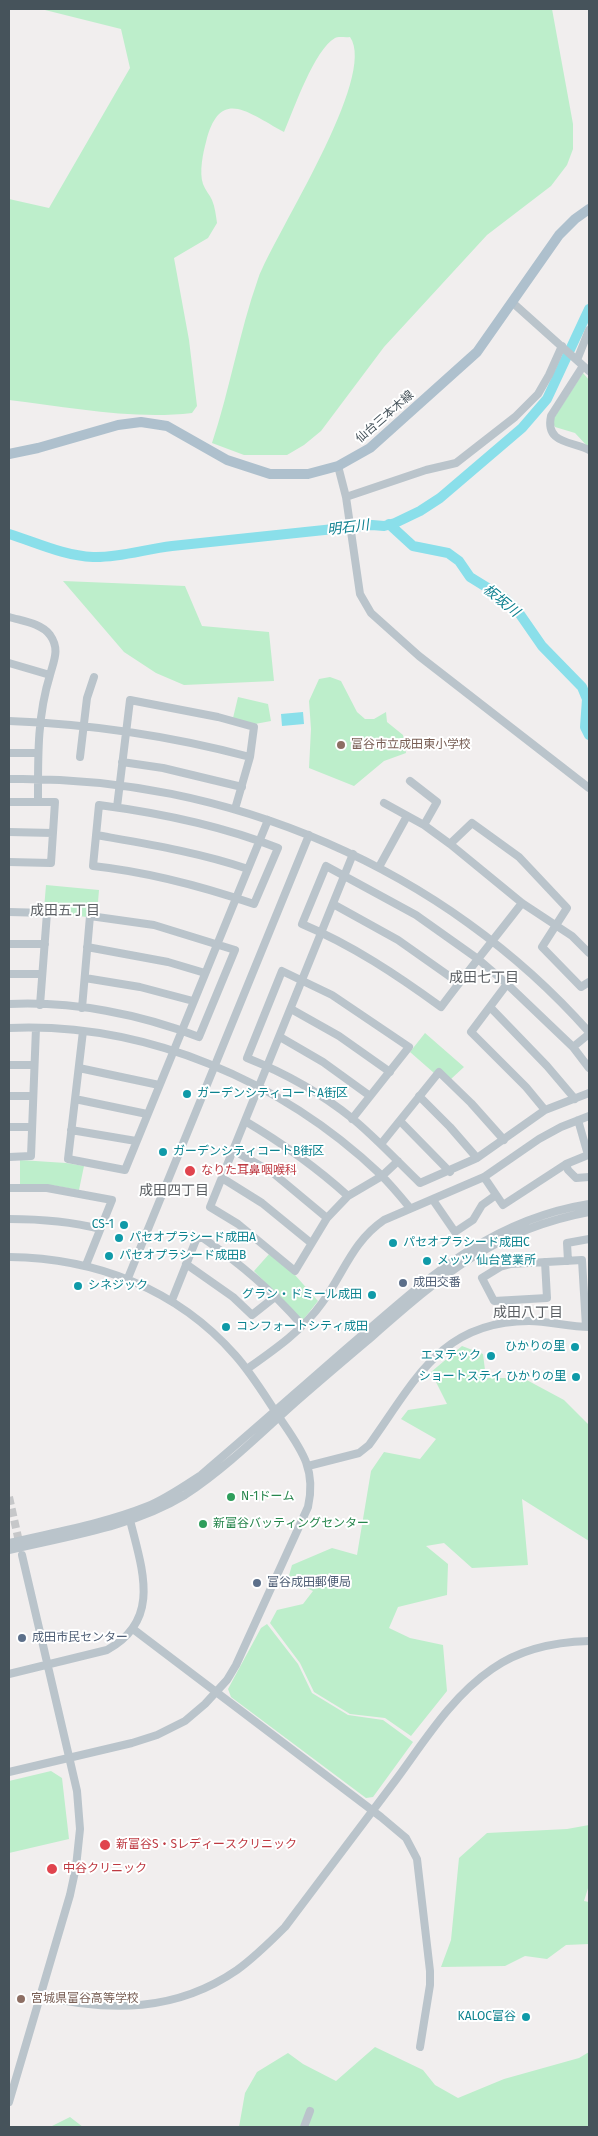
<!DOCTYPE html>
<meta charset="utf-8">
<style>
body{margin:0}
#map{position:relative;width:598px;height:2136px;overflow:hidden;background:#f1eeee;font-family:"Fira Sans",sans-serif}
canvas{display:block}
.frame{position:absolute;inset:0;border:10px solid #46535b;pointer-events:none}
</style>
<div id="map">
<canvas width="598" height="2136"></canvas>
<div class="frame"></div>
</div>
<script>
const c = document.querySelector('canvas').getContext('2d');
c.lineJoin = 'round';
function fill(path, color) { c.fillStyle = color; c.fill(path, 'evenodd'); }
function stroke(path, color, width, dash) { c.strokeStyle = color; c.lineWidth = width; c.lineCap = dash ? 'butt' : 'round'; c.setLineDash(dash || []); c.stroke(path); }
function write(font, color, halo, rows, align = 'center') {
  c.font = font + ' "Fira Sans","Noto Sans JP",sans-serif'; c.lineWidth = 4; c.setLineDash([]); c.textBaseline = 'middle'; c.strokeStyle = halo; c.fillStyle = color; for (const [text, x, y, turn = 0] of rows) {
    c.save(); c.translate(x, y); c.rotate((+turn || 0) * Math.PI / 180); c.textAlign = isNaN(turn) ? turn : align; if (halo) c.strokeText(text, 0, 0); c.fillText(text, 0, 0); c.restore();
  }
}
const green = new Path2D(`
 M41,9H552L573,124V149L567,165L551,186L487,235L384,347L321,431L304,445L287,455H244L212,443C230,389 239,333 258,279C275,233 378,77 350,37C345,38 339,36 335,38C314,50 294,109 284,132C248,113 220,86 206,142C203,153 199,172 203,184C205,190 210,195 212,200C215,207 216,216 217,223L208,238L174,258L189,340L197,406L192,413C132,420 69,407 9,400V199L49,208L130,68L121,29Z
 M583,373L589,380V448L575,433L555,427L552,421Z
 M63,581L185,586L202,626L269,632L274,681L184,685L156,673L124,652Z
 M330,677L341,681L357,712L365,719H374L386,712L387,722L403,735L406,753L384,761L354,786L309,768L311,729L309,701L319,679Z
 M238,697L268,704L271,721L255,724L233,718Z
 M46,885L99,890L97,914L87,917L50,913V910L44,909Z
 M425,1033L464,1067L451,1079L439,1068L434,1073L410,1052Z
 M20,1160L66,1163L84,1166L79,1190L51,1185L20,1184Z
 M270,1253L295,1275L318,1301L303,1320L300,1319L254,1271Z
 M462,1346L483,1354L486,1378H523L564,1400L589,1425V1541L522,1499L528,1565L472,1568L444,1543L426,1546L448,1564L447,1595L398,1607L389,1628L410,1638L443,1645L447,1691L411,1736L385,1718L350,1714L314,1692L300,1663L270,1623L277,1610L303,1604L313,1591L288,1579L292,1565L332,1548L357,1555L371,1471L384,1452L420,1459L436,1439L401,1419L408,1410L447,1404L431,1372Z
 M267,1624L298,1664L312,1693L348,1715L383,1720L413,1742L373,1797L366,1798L231,1697L228,1689L261,1628Z
 M51,1771L62,1778L69,1839L9,1853V1781Z
 M589,1825V1885L584,1901L589,1902V1944L566,1945L547,1959L525,1956L505,1966L441,1967L451,1940L459,1858L487,1833L567,1829Z
 M375,2047L423,2070L435,2085L458,2098L504,2079L579,2058L589,2052V2127H239L245,2093L257,2072L288,2053L303,2064L336,2081Z
 M70,2117L83,2127H50Z`);
const water = new Path2D(`
 M303,712L304,724L282,726L281,714Z`);
const river = new Path2D(`
 M389,524L413,546L448,553L459,561L470,577L504,598L517,610L542,646L582,687L587,699L585,727L589,735
 M9,534C35,542 64,556 93,557C120,558 145,549 172,546C238,539 305,532 372,525L384,526L395,523L420,511L440,498L522,428L547,399L589,309`);
const minorTunnel = new Path2D(`
 M9,1497L20,1546`);
const minor = new Path2D(`
 M513,303L589,371
 M577,360L589,330
 M583,366L551,416C545,444 572,441 589,450
 M338,466L346,497L360,594L371,613L419,656L589,788
 M346,497L426,470L456,463L515,417L538,394L549,375L562,346
 M9,617C22,621 41,623 50,635C60,649 54,660 50,675C37,717 38,758 38,801
 M9,663L50,675
 M9,721C91,724 171,736 250,757
 M9,753H38
 M80,757L87,698L94,677
 M122,762L163,768L242,787
 M9,779C227,775 445,869 589,1032
 M410,781L437,802L424,825
 M9,802H55L51,863L9,862
 M384,803L424,825L450,844L522,903L572,936L589,953
 M99,805C160,813 220,825 278,848L254,904C201,886 149,872 93,866Z
 M117,807L130,700L218,717L254,727L250,757L235,809
 M9,832L53,833
 M96,835C147,844 198,852 248,869
 M450,844L472,823L519,857L567,908L542,947L581,987L589,982
 M353,854L210,1207L238,1224L295,1271L327,1218L348,1196L382,1176L398,1161
 M379,867L407,816
 M522,903C495,938 467,972 441,1007C397,975 352,945 302,924L326,866L416,915L478,959L507,984L573,1047L589,1068
 M333,904L398,940L459,983
 M9,912L47,913L40,1005
 M9,944H45
 M87,947L168,962L205,973
 M9,974H42
 M85,978L140,987L193,1001
 M507,984L471,1032L526,1087L545,1110
 M9,1004C73,1001 140,1014 199,1037L235,950L154,925L90,916L82,1008
 M490,1007L547,1066L575,1099
 M291,1009L339,1036L390,1072
 M9,1028C146,1022 282,1081 380,1174C391,1185 401,1197 410,1208
 M83,1031L68,1159L125,1170L268,820
 M280,1037L323,1062L370,1096
 M573,1047L589,1034
 M9,1065H34
 M79,1068L159,1085
 M9,1096H33
 M419,1096L450,1127L477,1158
 M75,1099L147,1114
 M352,1119L409,1047L332,995L282,971L247,1058C285,1073 322,1094 353,1119C377,1139 398,1162 420,1183L477,1158L545,1110L589,1093
 M245,1121C282,1143 316,1167 348,1196
 M400,1121L450,1172
 M9,1127H32
 M71,1130L136,1141
 M381,1144L439,1072L471,1103L504,1140
 M233,1150L273,1173L327,1218
 M9,1157L31,1156L36,1028
 M566,1164L568,1170L576,1178L589,1177
 M484,1177L503,1205L566,1164L588,1155L578,1120
 M222,1178L262,1203L311,1243
 M9,1188H47L112,1200L86,1265
 M433,1200L455,1232L473,1220L482,1205L496,1195
 M9,1219C41,1219 69,1221 100,1229
 M9,1257C96,1258 177,1289 235,1355C252,1374 265,1396 279,1417C300,1448 317,1468 308,1507L236,1665L227,1680L205,1704L185,1721L157,1735L132,1743L9,1772
 M568,1261L567,1243L589,1239
 M545,1262L547,1298L494,1301L482,1278L500,1267L511,1264L582,1260L586,1327
 M186,1264L233,1297L252,1315L276,1296
 M128,1278L309,835
 M172,1300L196,1240L199,1238H203C242,1265 271,1290 302,1325
 M508,1301L510,1322
 M247,1369C274,1350 303,1330 322,1303C344,1273 352,1242 384,1220L484,1177L539,1139L561,1127L589,1116
 M308,1466L359,1453L369,1445C414,1383 440,1321 529,1321C549,1321 569,1327 589,1327
 M9,1543C55,1532 103,1524 148,1506C167,1498 184,1486 201,1475C253,1431 303,1386 354,1342C427,1279 489,1220 589,1204
 M9,1550C68,1536 132,1527 185,1495C223,1470 256,1438 289,1408C315,1385 341,1363 367,1341C439,1278 492,1230 589,1212
 M133,1629L381,1817L406,1838L417,1859L430,1971V1985L420,2047
 M9,1674L107,1650C162,1620 142,1569 130,1520
 M41,1996C110,2012 176,2012 237,1970C255,1957 270,1942 285,1927C322,1878 359,1829 395,1781C424,1742 451,1697 492,1669C520,1649 555,1642 589,1641
 M9,2102L70,1895L76,1867L80,1829L77,1791L22,1555
 M304,2127L310,2111`);
const major = new Path2D(`
 M9,454L38,448L118,425L141,422L167,426L227,460L270,474H308L338,466L370,448L477,352L559,235L575,219L589,209`);
const markers = [
 [341,745,5,"#8d6e63"],
 [187,1094,5,"#0f9aa8"],
 [163,1152,5,"#0f9aa8"],
 [190,1171,6,"#e0444e"],
 [124,1225,5,"#0f9aa8"],
 [119,1238,5,"#0f9aa8"],
 [393,1243,5,"#0f9aa8"],
 [109,1256,5,"#0f9aa8"],
 [427,1261,5,"#0f9aa8"],
 [403,1283,5,"#5c6f8a"],
 [78,1286,5,"#0f9aa8"],
 [372,1295,5,"#0f9aa8"],
 [226,1327,5,"#0f9aa8"],
 [575,1347,5,"#0f9aa8"],
 [491,1356,5,"#0f9aa8"],
 [576,1377,5,"#0f9aa8"],
 [231,1497,5,"#2e9e5b"],
 [203,1524,5,"#2e9e5b"],
 [257,1583,5,"#5c6f8a"],
 [22,1638,5,"#5c6f8a"],
 [105,1845,6,"#e0444e"],
 [52,1869,6,"#e0444e"],
 [21,1999,5,"#8d6e63"],
 [526,2017,5,"#0f9aa8"]
];
const streetNames = [
 ["仙台三本木線",385,417,-41]
];
const educationNames = [
 ["富谷市立成田東小学校",351,745],
 ["宮城県富谷高等学校",31,1999]
];
const cultureNames = [
 ["ガーデンシティコートA街区",197,1094],
 ["ガーデンシティコートB街区",173,1152],
 ["CS-1",114,1225,"right"],
 ["パセオプラシード成田A",129,1238],
 ["パセオプラシード成田C",403,1243],
 ["パセオプラシード成田B",119,1256],
 ["メッツ 仙台営業所",437,1261],
 ["シネジック",88,1286],
 ["グラン・ドミール成田",362,1295,"right"],
 ["コンフォートシティ成田",236,1327],
 ["ひかりの里",565,1347,"right"],
 ["エヌテック",481,1356,"right"],
 ["ショートステイ ひかりの里",566,1377,"right"],
 ["KALOC富谷",516,2017,"right"]
];
const healthNames = [
 ["なりた耳鼻咽喉科",201,1171],
 ["新富谷S・Sレディースクリニック",116,1845],
 ["中谷クリニック",63,1869]
];
const serviceNames = [
 ["成田交番",413,1283],
 ["富谷成田郵便局",267,1583],
 ["成田市民センター",32,1638]
];
const leisureNames = [
 ["N-1ドーム",241,1497],
 ["新富谷バッティングセンター",213,1524]
];
const waterNames = [
 ["明石川",348,528,-7],
 ["板坂川",501,601,39]
];
const neighbourhoodNames = [
 ["成田五丁目",65,911],
 ["成田七丁目",484,978],
 ["成田四丁目",174,1191],
 ["成田八丁目",528,1313]
];
fill(green, '#bdeecb');
fill(water, '#8adfea');
stroke(river, '#8adfea', 10);
stroke(minorTunnel, '#c6c7c9', 8, [8, 4]);
stroke(minor, '#bac4cb', 8);
stroke(major, '#aec0cd', 10);
for (const [x, y, r, color] of markers) { const dot = new Path2D(); dot.arc(x, y, r, 0, 2 * Math.PI); c.fillStyle = color; c.fill(dot); stroke(dot, '#fff', 2); }
write('12px', '#46535b', '#fff', streetNames);
write('12px', '#785e54', '#fff', educationNames, 'left');
write('12px', '#0d838f', '#fff', cultureNames, 'left');
write('12px', '#be3a42', '#fff', healthNames, 'left');
write('12px', '#4e5e75', '#fff', serviceNames, 'left');
write('12px', '#27864d', '#fff', leisureNames, 'left');
write('italic 14px', '#0e8190', '#fff', waterNames);
write('14px', '#5b5f63', '#fff', neighbourhoodNames);
</script>
